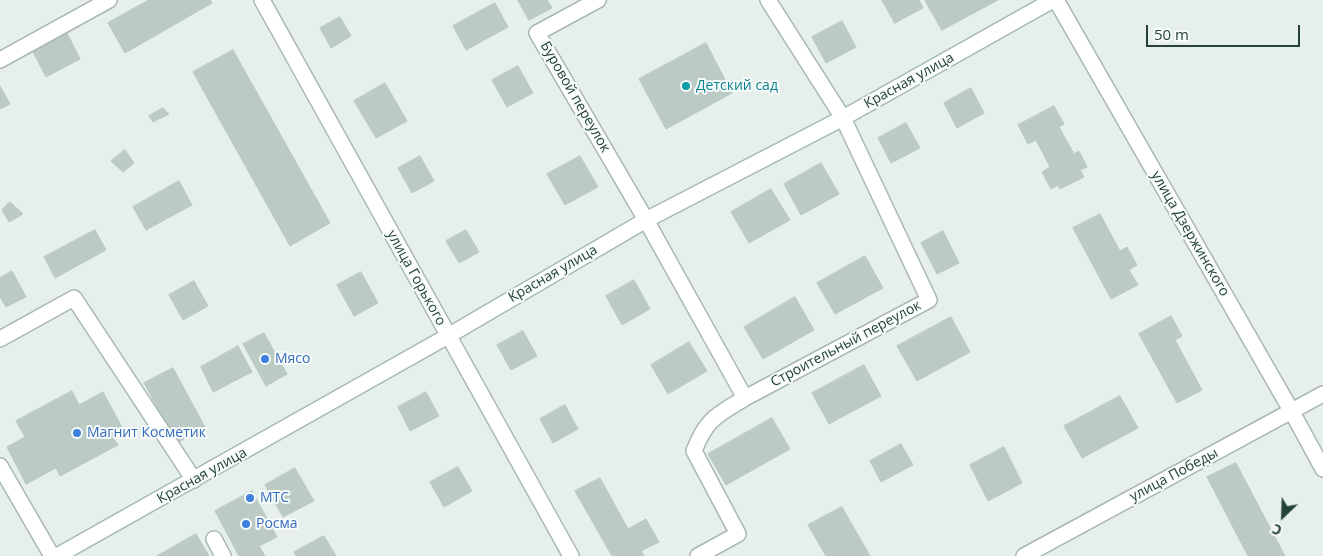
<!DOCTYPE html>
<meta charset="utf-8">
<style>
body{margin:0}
#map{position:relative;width:1323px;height:556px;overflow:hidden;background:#e6efeb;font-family:"Open Sans",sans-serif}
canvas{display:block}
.north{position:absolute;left:1258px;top:491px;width:50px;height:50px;-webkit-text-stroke:4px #f7fbf9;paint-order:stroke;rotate:204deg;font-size:14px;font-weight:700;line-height:20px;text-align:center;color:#24423a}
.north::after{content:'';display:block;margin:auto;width:18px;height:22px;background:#24423a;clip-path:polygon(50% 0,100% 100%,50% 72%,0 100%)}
.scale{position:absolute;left:1146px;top:25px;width:154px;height:22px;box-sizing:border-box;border:2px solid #24423a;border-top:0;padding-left:6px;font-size:15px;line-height:18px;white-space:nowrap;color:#24423a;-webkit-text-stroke:4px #f7fbf9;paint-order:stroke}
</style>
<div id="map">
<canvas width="1323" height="556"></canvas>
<div class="north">С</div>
<div class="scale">50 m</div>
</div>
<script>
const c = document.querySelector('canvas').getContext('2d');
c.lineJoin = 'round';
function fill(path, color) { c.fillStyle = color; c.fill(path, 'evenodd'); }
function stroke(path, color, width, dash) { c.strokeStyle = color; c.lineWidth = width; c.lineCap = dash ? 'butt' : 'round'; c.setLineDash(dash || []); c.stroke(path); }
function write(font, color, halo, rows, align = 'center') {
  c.font = font + ' "Open Sans",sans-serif'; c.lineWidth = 4; c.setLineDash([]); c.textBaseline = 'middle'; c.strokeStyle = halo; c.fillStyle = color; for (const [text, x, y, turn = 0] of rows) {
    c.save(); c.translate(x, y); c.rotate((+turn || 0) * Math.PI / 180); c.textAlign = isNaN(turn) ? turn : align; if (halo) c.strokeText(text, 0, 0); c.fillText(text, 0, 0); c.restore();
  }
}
const building = new Path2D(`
 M149,0H210L212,3L125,53L108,23Z
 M518,0H547L552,8L529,20Z
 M882,0H919L923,8L895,23Z
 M925,0H998L942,30Z
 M495,3L508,27L466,50L453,26Z
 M340,17L351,36L331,48L320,28Z
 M842,21L856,47L826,63L812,37Z
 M66,31L80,59L46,77L32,50Z
 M706,43L732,93L666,129L639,79Z
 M233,50L330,223L290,246L193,72Z
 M518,66L533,93L507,107L492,80Z
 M385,83L407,121L376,138L354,101Z
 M0,86L10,104L0,109Z
 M971,88L984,113L957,128L944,103Z
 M1054,106L1064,124L1059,127L1074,154L1079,151L1087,167L1080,170L1084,177L1060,189L1058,185L1051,189L1042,172L1050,167L1036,140L1028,144L1018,125Z
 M163,108L169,114L153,122L149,116Z
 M906,123L920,148L891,163L878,138Z
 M125,150L134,163L123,172L111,161Z
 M420,156L434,181L412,193L398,168Z
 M580,156L598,187L565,205L547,174Z
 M821,163L839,194L801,215L784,184Z
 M179,181L192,205L146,230L133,207Z
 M771,189L790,220L749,243L731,212Z
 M10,202L23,214L9,222L2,210Z
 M1100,214L1120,251L1127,247L1137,265L1129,270L1138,285L1111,299L1073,228Z
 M95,230L106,250L55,278L44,257Z
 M466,230L479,252L459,263L446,241Z
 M943,231L959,263L937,274L921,243Z
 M865,256L883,288L835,314L817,283Z
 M12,271L26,297L6,307L0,297V278Z
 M361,272L378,303L354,316L337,285Z
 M634,280L650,309L622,325L606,296Z
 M194,281L208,306L183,320L169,295Z
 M795,297L814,330L763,359L744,327Z
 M1171,316L1182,336L1175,340L1202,390L1177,403L1139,334Z
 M951,317L970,352L917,381L897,346Z
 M523,331L537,356L511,370L497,345Z
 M264,333L287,374L266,386L243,344Z
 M689,342L707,371L668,394L651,365Z
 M238,346L252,372L213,392L201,367Z
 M864,365L881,396L829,424L812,393Z
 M173,368L205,427L177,443L144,383Z
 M72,391L79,405L103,392L124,431L113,437L118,445L60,476L56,468L26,484L7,447L25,437L16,421Z
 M426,392L439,416L410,431L398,407Z
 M1120,396L1138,428L1082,458L1064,426Z
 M565,405L578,429L553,443L540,419Z
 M772,418L790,449L726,485L708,454Z
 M901,444L913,465L881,482L870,461Z
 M1004,447L1022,483L988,501L970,465Z
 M1236,463L1285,556H1248L1207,477Z
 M458,467L472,491L444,507L430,482Z
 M295,468L314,501L283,517L265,485Z
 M600,478L628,529L646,519L659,542L641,551L644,556H612L575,491Z
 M252,491L277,537L259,546L265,556H239L215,511Z
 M842,507L870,556H826L808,525Z
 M196,534L209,556H157Z
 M324,536L336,556H296L294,552Z`);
const street = new Path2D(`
 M262,0L571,556
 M598,0L537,33L646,220L745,398
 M1056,0L1292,412L1323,469
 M0,60L109,0
 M0,339L74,298L194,480
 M0,466L52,556
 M214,539L223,556
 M698,556L738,534L694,451C706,419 717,415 745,398L929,300L843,118L768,0
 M1024,556L1323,394`);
const secondary = new Path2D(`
 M57,556L448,336L646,220L843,118L1053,0`);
const markers = [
 [686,86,5,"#0f9aa8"],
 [265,359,5,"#3f7fe0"],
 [77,433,5,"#3f7fe0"],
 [250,498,5,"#3f7fe0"],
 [246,524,5,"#3f7fe0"]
];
const streetNames = [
 ["Красная улица",909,81,-29],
 ["Буровой переулок",575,97,60],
 ["улица Дзержинского",1190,234,60],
 ["Красная улица",553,274,-30],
 ["улица Горького",416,278,61],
 ["Строительный переулок",846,344,-28],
 ["улица Победы",1174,475,-28],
 ["Красная улица",202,476,-29]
];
const cultureNames = [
 ["Детский сад",696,86]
];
const shopNames = [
 ["Мясо",275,359],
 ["Магнит Косметик",87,433],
 ["МТС",260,498],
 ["Росма",256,524]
];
fill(building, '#bbcac4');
stroke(building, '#b8c9c2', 1);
stroke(street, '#a8b8b2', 18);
stroke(secondary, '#a4bbb3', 18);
stroke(street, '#fff', 15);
stroke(secondary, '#fff', 15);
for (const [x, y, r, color] of markers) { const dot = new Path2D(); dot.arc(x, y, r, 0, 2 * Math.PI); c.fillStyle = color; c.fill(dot); stroke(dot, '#f7fbf9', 2); }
write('14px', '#24423a', '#f7fbf9', streetNames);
write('14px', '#0d838f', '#f7fbf9', cultureNames, 'left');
write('14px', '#366cbe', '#f7fbf9', shopNames, 'left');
</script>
